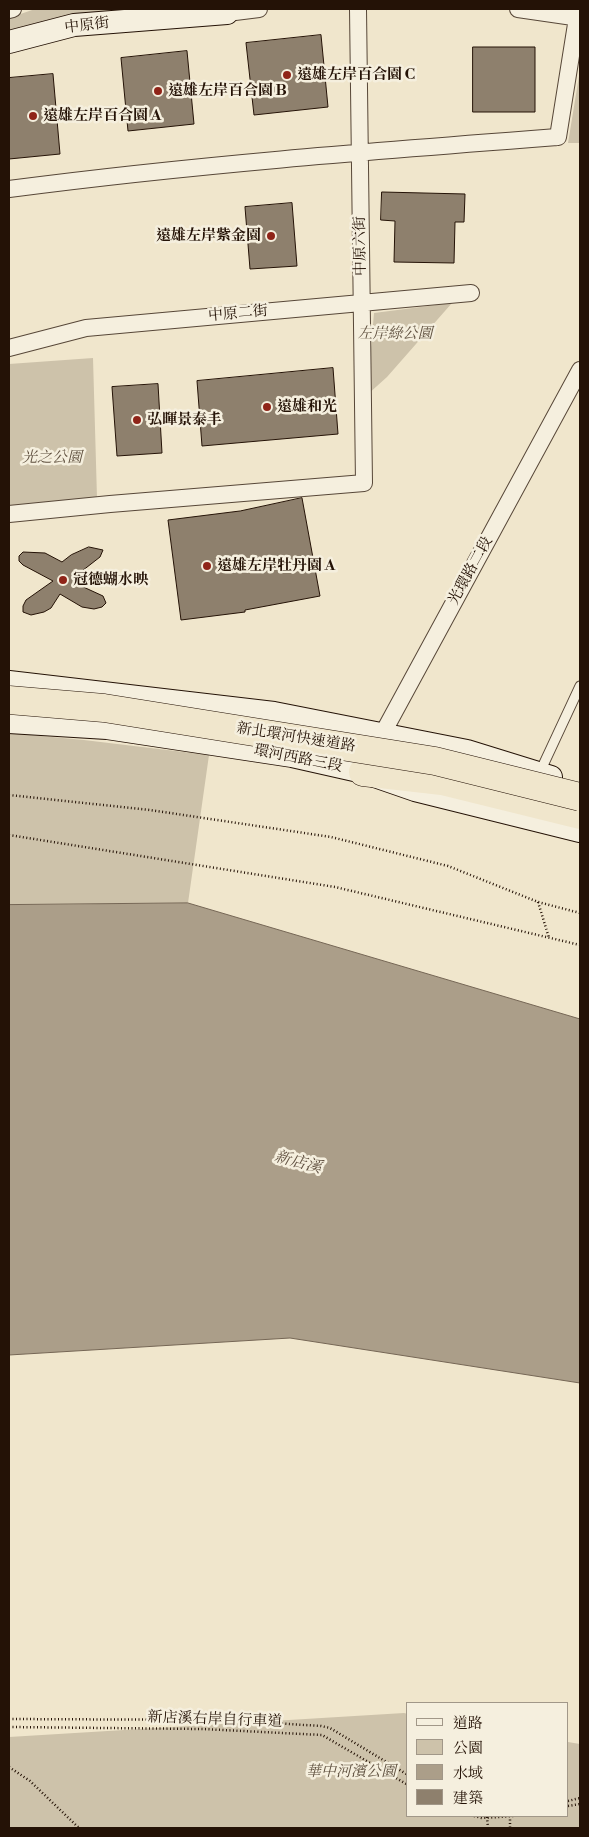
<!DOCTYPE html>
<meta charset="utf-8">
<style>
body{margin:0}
#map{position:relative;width:589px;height:1837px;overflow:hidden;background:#f0e6cc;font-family:"Libre Bodoni","Noto Serif TC",serif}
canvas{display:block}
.frame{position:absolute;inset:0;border:10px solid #241206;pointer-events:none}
.legend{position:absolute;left:406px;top:1702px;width:162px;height:115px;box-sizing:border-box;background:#f5efde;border:1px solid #a19788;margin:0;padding:6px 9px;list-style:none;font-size:15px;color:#241206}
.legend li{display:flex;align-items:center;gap:10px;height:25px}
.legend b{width:25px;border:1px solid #a19788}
</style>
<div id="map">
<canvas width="589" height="1837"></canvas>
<div class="frame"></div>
<ul class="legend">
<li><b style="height:6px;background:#f5efde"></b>道路</li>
<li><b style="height:14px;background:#cdc2aa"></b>公園</li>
<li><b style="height:14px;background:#ab9e89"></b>水域</li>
<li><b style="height:14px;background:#8e806d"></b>建築</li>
</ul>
</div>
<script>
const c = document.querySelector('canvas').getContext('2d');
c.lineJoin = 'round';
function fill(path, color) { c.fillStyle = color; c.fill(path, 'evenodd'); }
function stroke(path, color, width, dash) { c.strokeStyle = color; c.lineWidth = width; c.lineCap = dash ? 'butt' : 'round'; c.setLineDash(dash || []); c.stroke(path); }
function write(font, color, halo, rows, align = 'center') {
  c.font = font + ' "Libre Bodoni","Noto Serif TC",serif'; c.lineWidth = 5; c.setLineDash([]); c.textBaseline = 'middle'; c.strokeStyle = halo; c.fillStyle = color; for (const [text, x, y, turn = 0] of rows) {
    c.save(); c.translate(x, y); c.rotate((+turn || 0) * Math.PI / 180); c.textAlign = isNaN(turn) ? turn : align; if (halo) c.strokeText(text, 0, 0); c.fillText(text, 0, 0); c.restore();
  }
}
const green = new Path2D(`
 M35,9H141L86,13L9,33V18Z
 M580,70V143H568Z
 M452,303L387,377L367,395L374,313Z
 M93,358L97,498L9,506V364Z
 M9,733L84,740L209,755L188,903L9,905Z
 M404,1713L408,1714V1816H568V1742L580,1744V1828H9V1737Z`);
const water = new Path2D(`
 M188,903L580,1019V1383L290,1338L9,1355V905Z`);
const building = new Path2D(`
 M321,35L328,107L254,115L246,43Z
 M473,47H535V112H473Z
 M187,51L194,124L128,131L121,58Z
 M53,74L60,154L9,159V78Z
 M382,192L465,194L464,222H455L454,263L394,262L395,221L381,220Z
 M292,203L297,266L250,269L245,207Z
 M333,368L338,434L202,446L197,381Z
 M158,384L162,453L117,456L112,387Z
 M302,498L320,596L245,610V612L181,620L168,520L240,511Z
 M89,547L103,550L100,557L82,571L79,585L103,596L106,603L102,607L94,609L82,607L60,594L51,608L44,612L31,615L23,612V606L26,600L53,581L23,565L19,561V556L23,552L45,553L62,562L71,555Z`);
const path = new Path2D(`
 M9,795L150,810L331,837L448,866L538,902L580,913
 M9,835L335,887L580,945
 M538,902L549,938
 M9,1719L224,1720L321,1726L330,1728L408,1775
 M9,1727L203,1729L322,1735L408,1785
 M9,1767L30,1781L79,1828
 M568,1801L580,1798
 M568,1806L580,1804
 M474,1816L482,1818L514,1816
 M510,1816V1828
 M487,1817L488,1828`);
const lane = new Path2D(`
 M539,774L580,686`);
const street = new Path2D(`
 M518,9L580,18
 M9,10L13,9
 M227,13L259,9
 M9,189C191,165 375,151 558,137L577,18
 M9,348L86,328L471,293
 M9,514L110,504L364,483L358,9
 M377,744L580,370`);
const secondary = new Path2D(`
 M9,42L74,25L227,13L226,9
 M9,682L274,713L467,751L551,777
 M9,722L107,728L292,756L363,772L415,790L580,831`);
const highway = new Path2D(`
 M363,772L442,781L580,815`);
const highwayBridge = new Path2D(`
 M9,700L104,708L435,761L580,797`);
const markers = [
 [287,75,5,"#8f2418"],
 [158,91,5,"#8f2418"],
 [33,116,5,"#8f2418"],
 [271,236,5,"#8f2418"],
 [267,407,5,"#8f2418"],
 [137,420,5,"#8f2418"],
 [207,566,5,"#8f2418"],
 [63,580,5,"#8f2418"]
];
const streetNames = [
 ["中原街",87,26,-7],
 ["中原六街",361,246,-91],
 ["中原二街",238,314,-5],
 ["光環路二段",471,571,-61],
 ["新北環河快速道路",296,738,9],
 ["環河西路三段",298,759,11],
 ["新店溪右岸自行車道",215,1720,2]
];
const poiNames = [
 ["遠雄左岸百合園 C",297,75],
 ["遠雄左岸百合園 B",168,91],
 ["遠雄左岸百合園 A",43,116],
 ["遠雄左岸紫金園",261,236,"right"],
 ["遠雄和光",277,407],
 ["弘暉景泰丰",147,420],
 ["遠雄左岸牡丹園 A",217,566],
 ["冠德蝴水映",73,580]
];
const parkNames = [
 ["左岸綠公園",395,334],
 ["光之公園",52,458],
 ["華中河濱公園",351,1772]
];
const waterNames = [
 ["新店溪",298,1163,15]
];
fill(green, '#cdc2aa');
fill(water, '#ab9e89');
stroke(water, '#756655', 1);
fill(building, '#8e806d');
stroke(building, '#241206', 1);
stroke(lane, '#574738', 11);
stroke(street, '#574738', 18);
stroke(secondary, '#241206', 24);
stroke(highway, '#241206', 29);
stroke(path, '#241206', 2.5, [1, 2.5]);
stroke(lane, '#f5efde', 9);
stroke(street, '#f5efde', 16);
stroke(secondary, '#f5efde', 22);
stroke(highway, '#f0e6cc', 28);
stroke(highwayBridge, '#241206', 29, []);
stroke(highwayBridge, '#f0e6cc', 28);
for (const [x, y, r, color] of markers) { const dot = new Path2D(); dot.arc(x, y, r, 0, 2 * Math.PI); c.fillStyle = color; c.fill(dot); stroke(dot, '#f5efde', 2); }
write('15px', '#241206', '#f5efde', streetNames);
write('bold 15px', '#241206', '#f5efde', poiNames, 'left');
write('italic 15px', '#5f503f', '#f5efde', parkNames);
write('italic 16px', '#615141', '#f5efde', waterNames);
</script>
